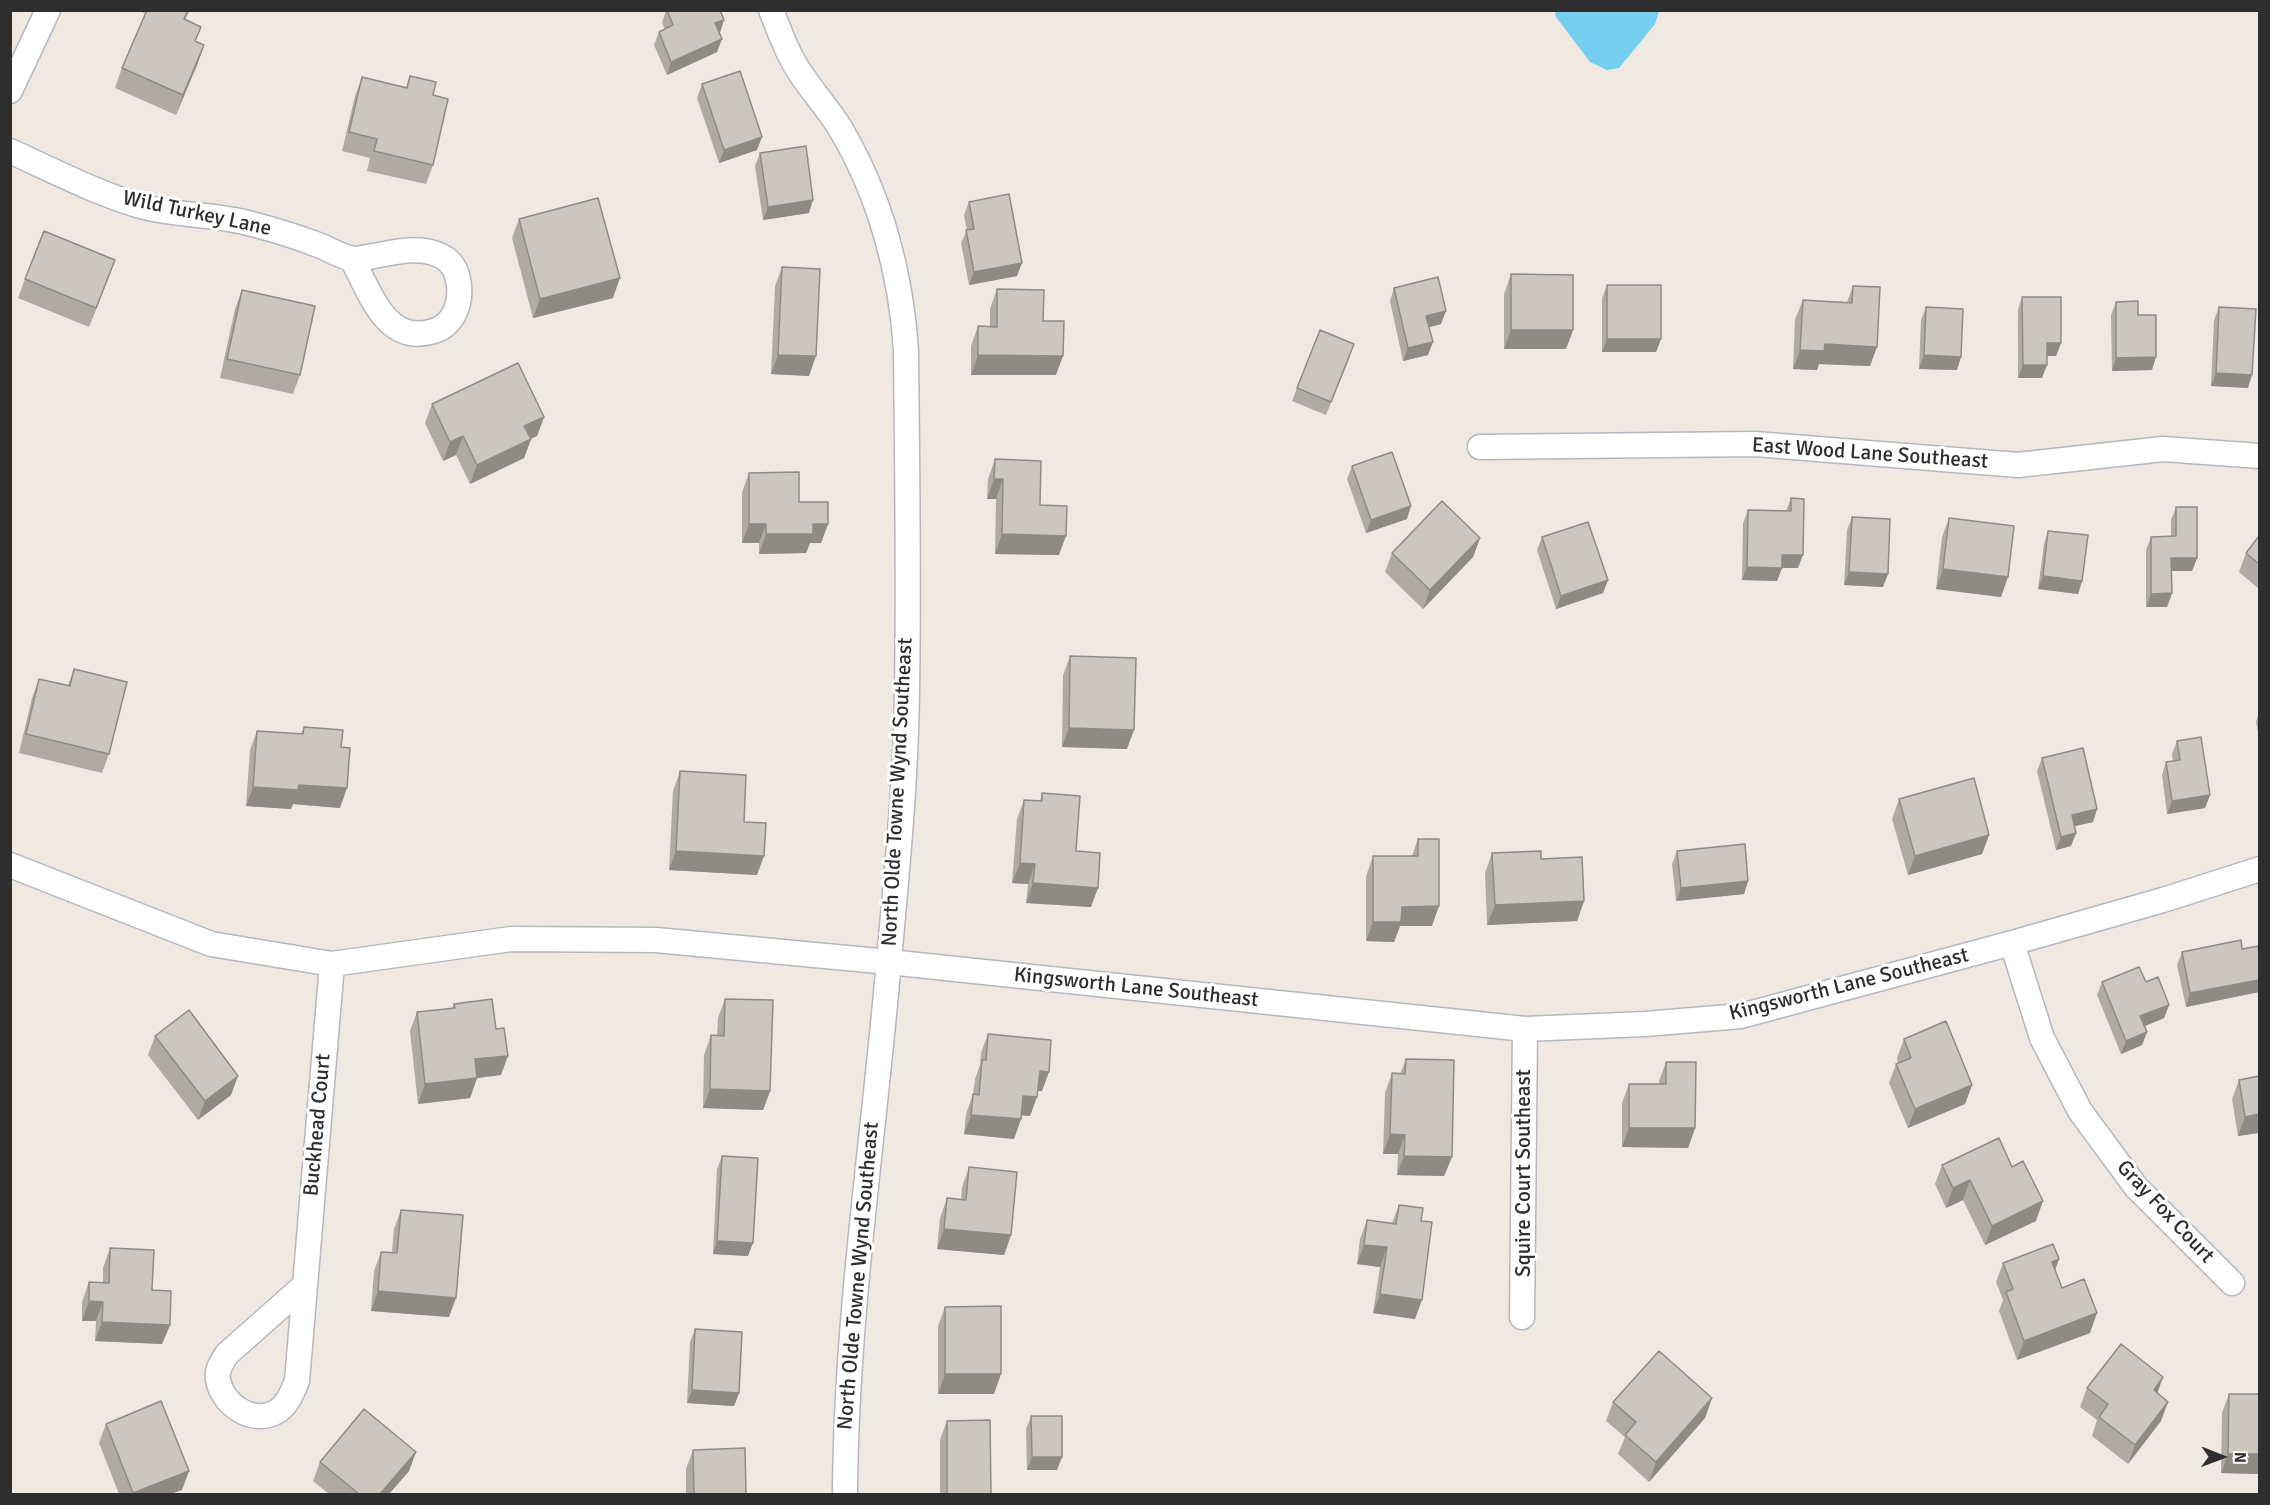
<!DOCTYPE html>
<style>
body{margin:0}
#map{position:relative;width:2270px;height:1505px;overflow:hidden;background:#efe9e1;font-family:Signika,sans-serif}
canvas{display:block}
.frame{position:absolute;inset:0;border:12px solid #2e2e2e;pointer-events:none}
.north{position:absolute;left:2192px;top:1427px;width:60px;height:60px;-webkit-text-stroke:4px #fff;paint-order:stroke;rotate:91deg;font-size:16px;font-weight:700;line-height:24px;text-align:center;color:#2e2e2e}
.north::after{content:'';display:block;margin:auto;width:21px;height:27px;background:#2e2e2e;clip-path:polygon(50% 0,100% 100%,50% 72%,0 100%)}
</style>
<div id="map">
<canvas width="2270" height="1505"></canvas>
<div class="frame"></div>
<div class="north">N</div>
</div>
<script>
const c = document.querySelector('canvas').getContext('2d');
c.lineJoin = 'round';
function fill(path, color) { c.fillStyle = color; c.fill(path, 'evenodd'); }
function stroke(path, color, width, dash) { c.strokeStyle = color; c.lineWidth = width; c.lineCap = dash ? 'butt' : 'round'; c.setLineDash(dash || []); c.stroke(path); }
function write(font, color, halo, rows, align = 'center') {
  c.font = font + ' Signika,sans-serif'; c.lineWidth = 6; c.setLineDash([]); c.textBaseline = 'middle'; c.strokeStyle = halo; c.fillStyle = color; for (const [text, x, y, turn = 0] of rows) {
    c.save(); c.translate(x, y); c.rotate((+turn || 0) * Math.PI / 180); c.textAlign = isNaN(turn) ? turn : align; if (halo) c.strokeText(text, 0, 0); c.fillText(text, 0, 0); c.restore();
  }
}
const water = new Path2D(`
 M1555,11V10L1659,11L1655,24L1619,68L1607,70L1590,62L1556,17Z`);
const minor = new Path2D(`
 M771,10C778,27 784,45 793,61C806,85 826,105 840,128C880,195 901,273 906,350C907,463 909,577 907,690C906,780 897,871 889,960C874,1138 846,1315 845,1494
 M10,91L48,10
 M10,151C54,171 98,194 144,207C179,216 217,214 252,224C275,230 298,237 321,246C330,250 340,256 350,258C355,260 362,258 368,257C392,253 420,244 443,257C461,267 463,296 454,314C449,323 441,330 430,332C385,344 369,290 352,259
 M1480,447L1755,444L2018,465L2163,449L2260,456
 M10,865L211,944L332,964L511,939L656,940L889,962L1525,1029L1645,1024L1741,1016L2012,943L2163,900L2260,869
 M2012,943L2042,1038L2080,1111L2136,1187L2232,1283
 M305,1285L227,1354C222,1362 216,1370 218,1380C223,1405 252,1425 276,1412C287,1406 292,1393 297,1381L332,964
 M1522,1317L1525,1029`);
const wall = new Path2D(`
 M138,10H190L185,20L196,41L204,45L197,65L176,115L115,88L122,68L146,14Z
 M666,10H720L717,52L667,75L654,45L659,32L665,29L662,23Z
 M410,76L433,95V165L426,184L367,171L370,158L342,151L355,96L362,77L406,87Z
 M702,84L757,150L719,163L697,98Z
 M760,153L809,213L763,220L755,166Z
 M969,202L1017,276L969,285L961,243L967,230L964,215Z
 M519,219L613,298L533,318L512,238Z
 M115,260L89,327L18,298L25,279Z
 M782,267L809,376L771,374L775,286Z
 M1511,274L1573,330L1566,349H1504V294Z
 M1607,285L1661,339L1656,352H1602V298Z
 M1853,286L1870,366L1819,364L1817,370L1793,369L1795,319L1803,300L1847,302Z
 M1394,288L1441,324L1429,327L1428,355L1403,361L1390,301Z
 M997,289L1043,321L1056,375H971V346L978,326L990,327V309Z
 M242,290L300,375L293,394L220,378L235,309Z
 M2022,297L2061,343L2056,356H2047L2042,378H2018V310Z
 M2116,302L2138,315L2152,370L2112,371L2111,315Z
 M1926,307L1957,370L1919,369L1921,320Z
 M2219,307L2248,388L2211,386L2214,320Z
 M1350,357L1326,415L1292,401L1297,388Z
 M432,404L544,417L537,436L531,439L524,458L470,484L456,455L443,461L425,423Z
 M995,459L1040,505L1059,555L995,554L996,499H987L988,479Z
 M1352,466L1407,519L1366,533L1347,479Z
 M749,473L799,502L828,524L821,543H810L806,553L759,554V543H742V492Z
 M1791,498L1798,568H1782L1777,581L1742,580L1743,523L1748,510L1786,511Z
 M2176,507L2197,558L2192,571H2171L2172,593L2167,607H2146V550L2151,537L2171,536V520Z
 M1852,517L1883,587L1844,585L1847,530Z
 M1949,518L2001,597L1936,589L1942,537Z
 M2048,531L2082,581L2078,594L2038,589L2044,544Z
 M2259,536V589L2239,572L2246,553Z
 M1542,537L1608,580L1603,593L1556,609L1537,550Z
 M1480,538L1473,557L1423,609L1385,572L1392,553Z
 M1070,656L1127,749L1062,747L1063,675Z
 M74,669L109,754L102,773L19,753L32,698L39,679L68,685Z
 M2259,712V737L2256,722Z
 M304,727L341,747L340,808L293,804L291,809L246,806L250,750L257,731L301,734Z
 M2177,741L2210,795L2205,808L2167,814L2162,775L2166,762L2173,761L2172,754Z
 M2042,758L2097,809L2093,822L2074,826L2076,833L2071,846L2056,850L2037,771Z
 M680,771L744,822L757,875L669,870L673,791Z
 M1042,793L1076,851L1091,907L1026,903L1028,884L1012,883L1017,819L1024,800L1040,801Z
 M1899,799L1989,835L1982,854L1908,875L1892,819Z
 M1418,839L1432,926H1400L1394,942L1366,941V876L1373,856H1412Z
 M1677,851L1748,881L1744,894L1676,901L1672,864Z
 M1492,853L1541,859L1584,901L1577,921L1487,925L1485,873Z
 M2182,952L2259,992L2186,1007L2177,965Z
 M2102,982H2146L2169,1005L2164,1018L2144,1026L2147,1032L2142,1045L2121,1054L2097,995Z
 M725,999L770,1091L763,1110L703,1108L704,1055L711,1035L717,1036L718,1018Z
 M454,1004L496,1029L501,1075L477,1078L470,1098L418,1104L410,1031L417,1012L452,1008Z
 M988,1034L1042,1091H1038L1030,1116L1021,1115V1119L1014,1139L964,1134L966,1114L973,1094L975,1079L980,1065L981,1053Z
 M155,1036L231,1095L198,1120L148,1055Z
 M1904,1039L1972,1085L1965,1104L1908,1128L1889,1083L1896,1064L1898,1063L1897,1058Z
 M1406,1059L1452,1157L1444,1176L1397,1175L1398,1154H1383L1385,1093L1392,1073L1400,1074Z
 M1666,1062L1695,1128L1688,1148L1622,1147V1103L1629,1084H1659V1081Z
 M2259,1076V1142L2258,1133L2238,1136L2232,1099L2239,1080Z
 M1999,1138L2036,1221L1985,1245L1963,1200L1946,1208L1935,1184L1942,1165Z
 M722,1156L748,1256L713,1254L717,1169Z
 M969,1167L1011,1235L1004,1255L937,1249L940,1218L947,1198L961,1200L962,1187Z
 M1399,1205L1421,1221L1415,1319L1373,1313L1380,1267L1357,1264L1360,1239L1367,1220L1392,1223Z
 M401,1210L449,1317L371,1311L374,1271L381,1252H392L394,1229Z
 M110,1248L152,1290L170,1325L162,1344L95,1341L96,1321H82V1302L89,1282L103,1283V1268Z
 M2059,1259L2055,1270L2062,1288L2090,1333L2017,1360L1999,1311L2003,1300L1996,1282L2003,1263Z
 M945,1307L994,1394H938V1326Z
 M695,1329L739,1393L734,1406L687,1403L690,1342Z
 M2087,1388L2157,1393L2161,1421L2128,1464L2092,1436L2097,1420L2080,1407Z
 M2229,1394L2258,1474L2221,1473L2222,1413Z
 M1712,1398L1705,1418L1649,1482L1618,1454L1625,1437L1606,1421L1613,1402Z
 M1031,1416L1062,1457L1057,1470H1027L1026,1429Z
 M947,1421L991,1494H940V1440Z
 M106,1424L182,1490L170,1494H119L99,1443Z
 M693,1450L746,1494H686V1469Z
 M416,1452L409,1471L389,1494H329L313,1481L320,1462Z`);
const shadedWall = new Path2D(`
 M724,20L720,33L715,23Z
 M722,39L717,52L667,75L671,62Z
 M204,45L197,65L176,115L183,95Z
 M762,137L757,150L719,163L724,150Z
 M813,200L809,213L763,220L768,207Z
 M115,260L108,279L89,327L96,308Z
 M1022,263L1017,276L969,285L974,272Z
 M620,278L613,298L533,318L540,299Z
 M1446,311L1441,324L1422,329L1426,316Z
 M1511,330H1573L1566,349H1504Z
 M1607,339H1661L1656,352H1602Z
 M1433,342L1428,355L1403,361L1408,348Z
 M2047,343H2061L2056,356H2042Z
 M1825,344L1877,347L1870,366L1819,364L1817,370L1793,369L1800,350Z
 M778,355L816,356L809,376L771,374Z
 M978,355L1063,356L1056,375H971Z
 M1924,355L1961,357L1957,370L1919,369Z
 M2156,357L2152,370L2112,371L2116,358Z
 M2023,365H2047L2042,378H2018Z
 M2216,373L2252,375L2248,388L2211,386Z
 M544,417L537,436L517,445L524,426Z
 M463,436L456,455L443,461L450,442Z
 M531,439L524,458L470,484L477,465Z
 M994,479H1003L996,499H987Z
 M1411,506L1407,519L1366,533L1371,520Z
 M749,524H766L759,543H742Z
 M813,524H828L821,543H810L806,553L759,554L766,534Z
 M1002,534L1066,536L1059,555L995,554Z
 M1480,538L1473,557L1423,609L1430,590Z
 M1782,555H1803L1798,568H1782L1777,581L1742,580L1747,567Z
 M2171,558H2197L2192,571H2166Z
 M1943,569L2008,577L2001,597L1936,589Z
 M1849,572L1888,574L1883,587L1844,585Z
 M2043,576L2082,581L2078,594L2038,589Z
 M1608,580L1603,593L1556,609L1561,596Z
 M2172,593L2167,607H2146L2151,594Z
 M1069,728L1134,730L1127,749L1062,747Z
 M299,785L347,788L340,808L293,804L291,809L246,806L253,787Z
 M2210,795L2205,808L2167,814L2172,801Z
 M2097,809L2093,822L2067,828L2072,815Z
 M2076,833L2071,846L2056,850L2061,837Z
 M1989,835L1982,854L1908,875L1915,856Z
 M676,851L764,856L757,875L669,870Z
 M1020,863L1035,864L1028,884L1012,883Z
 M1748,881L1744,894L1676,901L1681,888Z
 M1033,883L1098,888L1091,907L1026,903Z
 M1584,901L1577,921L1487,925L1495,905Z
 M1439,906L1432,926H1400L1394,942L1366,941L1373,922L1402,907Z
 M2259,980V992L2186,1007L2190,993Z
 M2169,1005L2164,1018L2136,1030L2140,1016Z
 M2147,1032L2142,1045L2121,1054L2126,1041Z
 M508,1056L501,1075L468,1079L475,1059Z
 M1040,1071L1049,1072L1042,1091H1033Z
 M238,1076L231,1095L198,1120L205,1101Z
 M477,1078L470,1098L418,1104L425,1084Z
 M1972,1085L1965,1104L1908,1128L1915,1109Z
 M710,1089L770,1091L763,1110L703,1108Z
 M1023,1096L1037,1097L1030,1116L1016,1115Z
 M2259,1114V1128L2258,1133L2238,1136L2245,1117Z
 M971,1115L1021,1119L1014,1139L964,1134Z
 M1629,1128H1695L1688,1148L1622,1147Z
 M1390,1134L1405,1135L1398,1154H1383Z
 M1404,1156L1452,1157L1444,1176L1397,1175Z
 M1970,1180L1963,1200L1946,1208L1953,1188Z
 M2043,1201L2036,1221L1985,1245L1992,1226Z
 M944,1229L1011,1235L1004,1255L937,1249Z
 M717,1241L753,1243L748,1256L713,1254Z
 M1364,1245L1387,1247L1380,1267L1357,1264Z
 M2059,1259L2052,1278V1262Z
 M378,1291L456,1298L449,1317L371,1311Z
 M1380,1294L1422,1300L1415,1319L1373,1313Z
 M89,1301L103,1302L96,1321H82Z
 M2097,1313L2090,1333L2017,1360L2024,1341Z
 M102,1322L170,1325L162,1344L95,1341Z
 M945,1374H1001L994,1394H938Z
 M2163,1377L2156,1397L2154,1390Z
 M692,1390L739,1393L734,1406L687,1403Z
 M1712,1398L1705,1418L1649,1482L1656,1462Z
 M2168,1402L2161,1421L2128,1464L2135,1445Z
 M416,1452L409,1471L389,1494H380Z
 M2228,1454H2259V1469L2258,1474L2221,1473Z
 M1032,1457H1062L1057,1470H1027Z
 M189,1471L182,1490L170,1494H133V1493Z`);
const building = new Path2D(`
 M147,10H188L184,19L201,27L195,41L204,45L183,95L122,68Z
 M667,10H720L724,20L715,23L722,39L671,62L659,32L673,25Z
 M740,71L762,137L724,150L702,84Z
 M410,76L436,82L433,95L448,99L433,165L374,151L377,139L349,132L362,77L407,88Z
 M806,146L813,200L768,207L760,153Z
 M1009,194L1022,263L974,272L966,230L974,229L969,202Z
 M598,198L620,278L540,299L519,219Z
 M44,231L115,260L96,308L25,279Z
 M782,267L820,269L816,356L778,355Z
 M1511,274L1573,275V330H1511Z
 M1438,277L1446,311L1426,316L1433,342L1408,348L1394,288Z
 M1607,285H1661V339H1607Z
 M1853,286L1880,287L1877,347L1825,344L1824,351L1800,350L1803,300L1852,303Z
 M997,289L1044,290L1043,321H1064L1063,356L978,355V326L997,327Z
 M242,290L315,306L300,375L227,359Z
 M2022,297H2061V343H2047V365H2023Z
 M2138,301V315H2156V357L2116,358V302Z
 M1926,307L1963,309L1961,357L1924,355Z
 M2219,307L2256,309L2252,375L2216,373Z
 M1320,330L1354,344L1331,402L1297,388Z
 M518,363L544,417L524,426L531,439L477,465L463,436L450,442L432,404Z
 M1392,452L1411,506L1371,520L1352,466Z
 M995,459L1041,461L1040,505L1067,506L1066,536L1002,534L1003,479H994Z
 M799,472V502H828V524H813V534H766V524H749V473Z
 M1791,498L1804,499L1803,555H1782V568L1747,567L1748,510L1791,511Z
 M1442,501L1480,538L1430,590L1392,553Z
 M2176,507H2197V558H2171L2172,593L2151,594V537L2176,536Z
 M1852,517L1890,519L1888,574L1849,572Z
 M1949,518L2014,526L2008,577L1943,569Z
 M1588,522L1608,580L1561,596L1542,537Z
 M2048,531L2088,535L2082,581L2043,576Z
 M2259,536V564L2246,553Z
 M1070,656L1136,658L1134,730L1069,728Z
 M74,669L127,682L109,754L26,734L39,679L70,686Z
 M304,727L343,730L341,747L350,748L347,788L299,785L298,790L253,787L257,731L303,734Z
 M2201,737L2210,795L2172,801L2166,762L2180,760L2177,741Z
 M2083,748L2097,809L2072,815L2076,833L2061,837L2042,758Z
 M680,771L746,775L744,822L766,823L764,856L676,851Z
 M1974,778L1989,835L1915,856L1899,799Z
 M1042,793L1080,796L1076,851L1100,853L1098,888L1033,883L1035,864L1020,863L1024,800L1042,801Z
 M1418,839H1439V906L1402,907L1401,922H1373V856H1418Z
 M1745,844L1748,881L1681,888L1677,851Z
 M1541,851V859L1582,857L1584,901L1495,905L1492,853Z
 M2241,940L2242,949L2258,946L2259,954V980L2190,993L2182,952Z
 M2139,967L2146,982L2158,977L2169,1005L2140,1016L2147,1032L2126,1041L2102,982Z
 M492,999L496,1029L504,1028L508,1056L475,1059L477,1078L425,1084L417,1012L455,1008L454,1004Z
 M725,999L773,1000L770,1091L710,1089L711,1035L724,1036Z
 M189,1010L238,1076L205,1101L155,1036Z
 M1946,1021L1972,1085L1915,1109L1896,1064L1911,1058L1904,1039Z
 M988,1034L1051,1040L1049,1072L1040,1071L1037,1097L1023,1096L1021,1119L971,1115L973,1094L979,1095L982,1060H986Z
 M1406,1059L1454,1060L1452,1157L1404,1156L1405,1135L1390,1134L1392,1073L1405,1074Z
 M1666,1062H1696L1695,1128H1629V1084H1666Z
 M2259,1076V1114L2245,1117L2239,1080Z
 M1999,1138L2012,1167L2023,1161L2043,1201L1992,1226L1970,1180L1953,1188L1942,1165Z
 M722,1156L758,1158L753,1243L717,1241Z
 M969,1167L1017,1172L1011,1235L944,1229L947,1198L966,1200Z
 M1399,1205L1423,1208L1421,1221L1432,1222L1422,1300L1380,1294L1387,1247L1364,1245L1367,1220L1396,1224Z
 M401,1210L463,1215L456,1298L378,1291L381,1252L397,1253Z
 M2053,1244L2059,1259L2052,1262L2062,1288L2084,1279L2097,1313L2024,1341L2006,1292L2013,1289L2003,1263Z
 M110,1248L154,1250L152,1290L171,1291L170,1325L102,1322L103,1302L89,1301V1282L109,1283Z
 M1001,1306V1374H945V1307Z
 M695,1329L742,1332L739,1393L692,1390Z
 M2121,1344L2163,1377L2154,1390L2168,1402L2135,1445L2099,1417L2108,1404L2087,1388Z
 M1659,1351L1712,1398L1656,1462L1625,1435L1636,1422L1613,1402Z
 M2229,1394H2259V1454H2228Z
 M161,1401L189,1471L133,1493L106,1424Z
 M364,1409L416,1452L380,1494H359L320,1462Z
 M1031,1416H1062V1457H1032Z
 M990,1420L991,1494H947V1421Z
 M745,1448L746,1494H694L693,1450Z`);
const streetNames = [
 ["Wild Turkey Lane",197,214,12],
 ["East Wood Lane Southeast",1870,454,4],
 ["North Olde Towne Wynd Southeast",898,792,-87],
 ["Kingsworth Lane Southeast",1849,985,-14],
 ["Kingsworth Lane Southeast",1136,988,6],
 ["Buckhead Court",318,1125,-85],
 ["Squire Court Southeast",1524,1173,-90],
 ["Gray Fox Court",2165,1212,47],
 ["North Olde Towne Wynd Southeast",859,1276,-85]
];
fill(water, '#75cff0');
stroke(minor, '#b4b7c1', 27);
stroke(minor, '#fff', 24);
fill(wall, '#afaba4');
fill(shadedWall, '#8e8b86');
fill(building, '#cbc7bf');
stroke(building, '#8e8b86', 1.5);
write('21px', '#2e2e2e', '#fff', streetNames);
</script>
